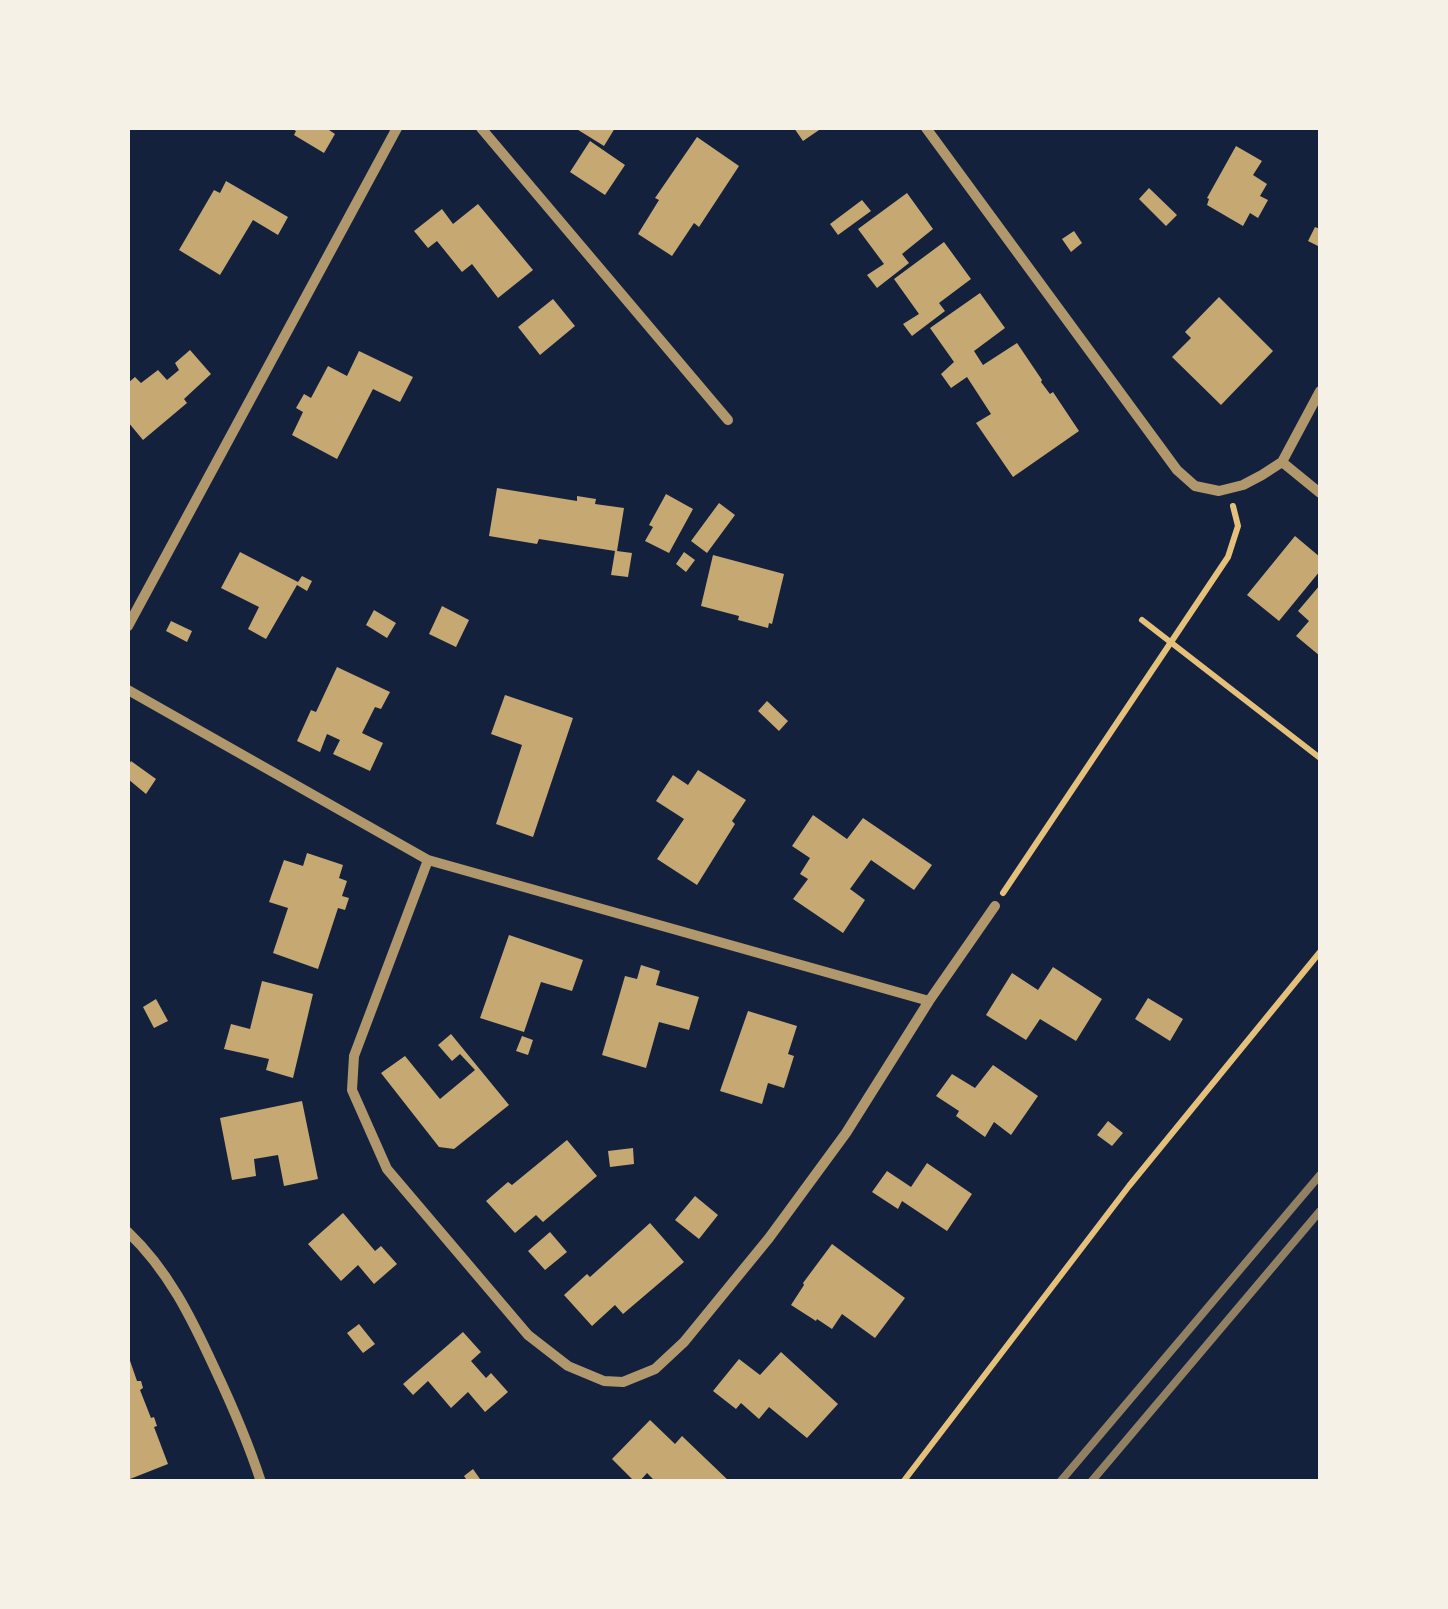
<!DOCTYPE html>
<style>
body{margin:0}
#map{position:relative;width:1448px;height:1609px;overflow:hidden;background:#14213d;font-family:Overpass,sans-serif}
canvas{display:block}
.frame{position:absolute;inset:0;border:130px solid #f6f1e7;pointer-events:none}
</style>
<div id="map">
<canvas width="1448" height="1609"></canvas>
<div class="frame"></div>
</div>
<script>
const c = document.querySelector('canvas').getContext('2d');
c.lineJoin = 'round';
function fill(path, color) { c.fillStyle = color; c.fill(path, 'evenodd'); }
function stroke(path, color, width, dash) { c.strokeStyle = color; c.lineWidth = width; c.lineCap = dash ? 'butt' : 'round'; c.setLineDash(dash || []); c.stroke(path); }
const building = new Path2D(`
 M290,128H330L329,130L335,134L324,153L294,135L296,131Z
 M575,128H615L604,146Z
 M794,128H822L803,141Z
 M697,137L739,166L699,227L694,223L672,256L638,234L659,200L655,198Z
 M590,141L625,165L605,195L570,172Z
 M1236,146L1262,161L1253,175L1267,184L1260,196L1268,200L1258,218L1250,213L1243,226L1207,205L1209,199L1207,198Z
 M226,181L288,217L278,235L253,220L220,275L179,250L214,190L220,193Z
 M1149,188L1177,215L1166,226L1139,199Z
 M907,193L933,229L902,254L909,263L877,288L867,275L884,264L858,229Z
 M862,200L871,211L838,235L830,224Z
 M478,204L533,270L498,298L472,264L462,272L437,241L428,248L414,231L442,209L453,224Z
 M1315,227L1320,229V247L1308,241Z
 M1074,231L1082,243L1071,252L1062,239Z
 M944,242L971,279L939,303L945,311L912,336L903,324L919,314L894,279Z
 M980,293L1005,328L974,351L983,365L1017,343L1042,380L1041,382L1050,394L1053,392L1079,431L1013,477L976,423L991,414L967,377L951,388L941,374L954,362L930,328Z
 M1219,297L1273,351L1221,405L1172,357L1191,338L1185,332Z
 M553,299L575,326L540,355L518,327Z
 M190,350L211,374L184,399L187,403L143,440L128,422V383L135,377L141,383L158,370L167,380L179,370L175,363Z
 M359,351L413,377L400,402L373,389L337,459L292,435L303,412L296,408L304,394L311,398L328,366L347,376Z
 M497,488L577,501V496L596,499L595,504L624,508L617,551L632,553L628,577L611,575L615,551L539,539L537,544L489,536Z
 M666,494L693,509L669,553L645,541L653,527L649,525Z
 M719,503L735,515L707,553L691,541Z
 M1295,536L1320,557V571L1279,621L1247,595Z
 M240,552L298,582L302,576L312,581L307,591L297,585L266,639L248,629L259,607L221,588Z
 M684,552L695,560L686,572L676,564Z
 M713,555L784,574L772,624L769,623L768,628L738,620L739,616L701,606Z
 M1320,585V656L1296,636L1309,621L1298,611Z
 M442,606L469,620L456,647L429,634Z
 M374,610L396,623L387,638L366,625Z
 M171,621L192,631L187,642L166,631Z
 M337,667L390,692L381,709L375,707L362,733L383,743L370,771L333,754L340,740L327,734L320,752L297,741L311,710L316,712Z
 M505,695L573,718L533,837L496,824L522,745L491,734Z
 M767,701L788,721L779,731L758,711Z
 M131,761L156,779L146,794L128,779V766Z
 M698,770L746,800L732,821L735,824L697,885L657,859L684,819L656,801L673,775L688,785Z
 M813,815L847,839L863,818L932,865L914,890L871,860L850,889L865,900L843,933L793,899L808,879L800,874L810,858L792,846Z
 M307,853L343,865L339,878L347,881L342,896L349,898L345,910L338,908L318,969L273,953L288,908L269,902L284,860L303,866Z
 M509,935L583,960L572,991L541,982L524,1032L480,1018Z
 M641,965L660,971L656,985L699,997L689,1030L659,1022L646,1068L602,1055L625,976L637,979Z
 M1053,967L1102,999L1076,1041L1040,1019L1026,1040L986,1015L1012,973L1038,990Z
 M262,981L313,994L293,1078L266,1070L269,1059L224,1049L231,1024L250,1029Z
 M1148,998L1183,1019L1170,1041L1135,1019Z
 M156,999L168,1021L154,1028L143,1007Z
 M748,1011L797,1026L788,1054L794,1056L784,1088L768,1083L762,1104L720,1091Z
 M451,1034L509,1105L454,1149L439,1147L381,1073L405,1056L440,1099L475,1070L460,1054L452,1061L438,1045Z
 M522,1036L533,1040L528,1055L516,1051Z
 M993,1065L1038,1096L1011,1135L994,1122L985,1137L956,1116L959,1111L936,1096L952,1074L975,1088Z
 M302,1101L318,1179L284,1186L278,1155L254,1159L256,1176L232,1180L220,1118Z
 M1108,1121L1123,1133L1112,1146L1097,1135Z
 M567,1140L597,1176L543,1222L536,1215L515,1233L486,1201L508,1182L512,1185Z
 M633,1148L634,1164L610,1167L608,1151Z
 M927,1163L972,1194L947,1231L902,1201L898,1209L872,1192L887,1171L911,1187Z
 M695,1196L718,1215L699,1239L675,1220Z
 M343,1213L375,1251L381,1246L397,1264L374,1284L358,1265L341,1281L308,1244Z
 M650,1223L684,1262L623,1314L615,1305L592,1326L564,1295L587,1274L590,1277Z
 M550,1232L567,1252L545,1270L528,1251Z
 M832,1244L905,1298L875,1338L842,1314L832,1329L817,1319L816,1321L791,1305L804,1285L803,1283Z
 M359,1324L375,1344L363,1353L347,1333Z
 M463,1332L481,1352L471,1361L486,1378L491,1373L508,1392L485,1412L468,1392L451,1408L428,1381L413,1395L403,1384Z
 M781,1352L838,1404L807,1438L769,1407L759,1419L741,1403L736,1409L713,1391L739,1359L760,1375Z
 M128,1355L137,1381H141L143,1388L140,1390L151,1418L154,1417L157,1426L154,1427L168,1464L130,1479L128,1473Z
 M650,1420L675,1444L682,1436L730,1482H656L647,1473L639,1482H635L612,1459Z
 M473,1469L480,1479L476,1482H468L464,1476Z`);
const path = new Path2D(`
 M1142,620L1320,758
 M1003,893L1228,557L1238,526L1233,506
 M903,1482L1129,1186L1320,952`);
const minor = new Path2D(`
 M481,128L728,420
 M926,128L1177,470L1195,486L1219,491L1243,485L1262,475L1282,462L1320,391
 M1282,462L1320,493
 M128,626L397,128
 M128,690L428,860L929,1001
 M428,860L354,1056L352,1090L387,1169L528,1335L568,1366L604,1381L623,1382L655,1369L684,1342L769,1238L846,1133L929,1001L995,906
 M128,1232C168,1270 191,1317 214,1367C232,1405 248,1442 261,1482`);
const rail = new Path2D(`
 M1060,1482L1320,1175
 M1091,1482L1320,1211`);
fill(building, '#c6a872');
stroke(path, '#e5c07b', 6);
stroke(minor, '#b1986c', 10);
stroke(rail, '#918062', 8);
</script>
